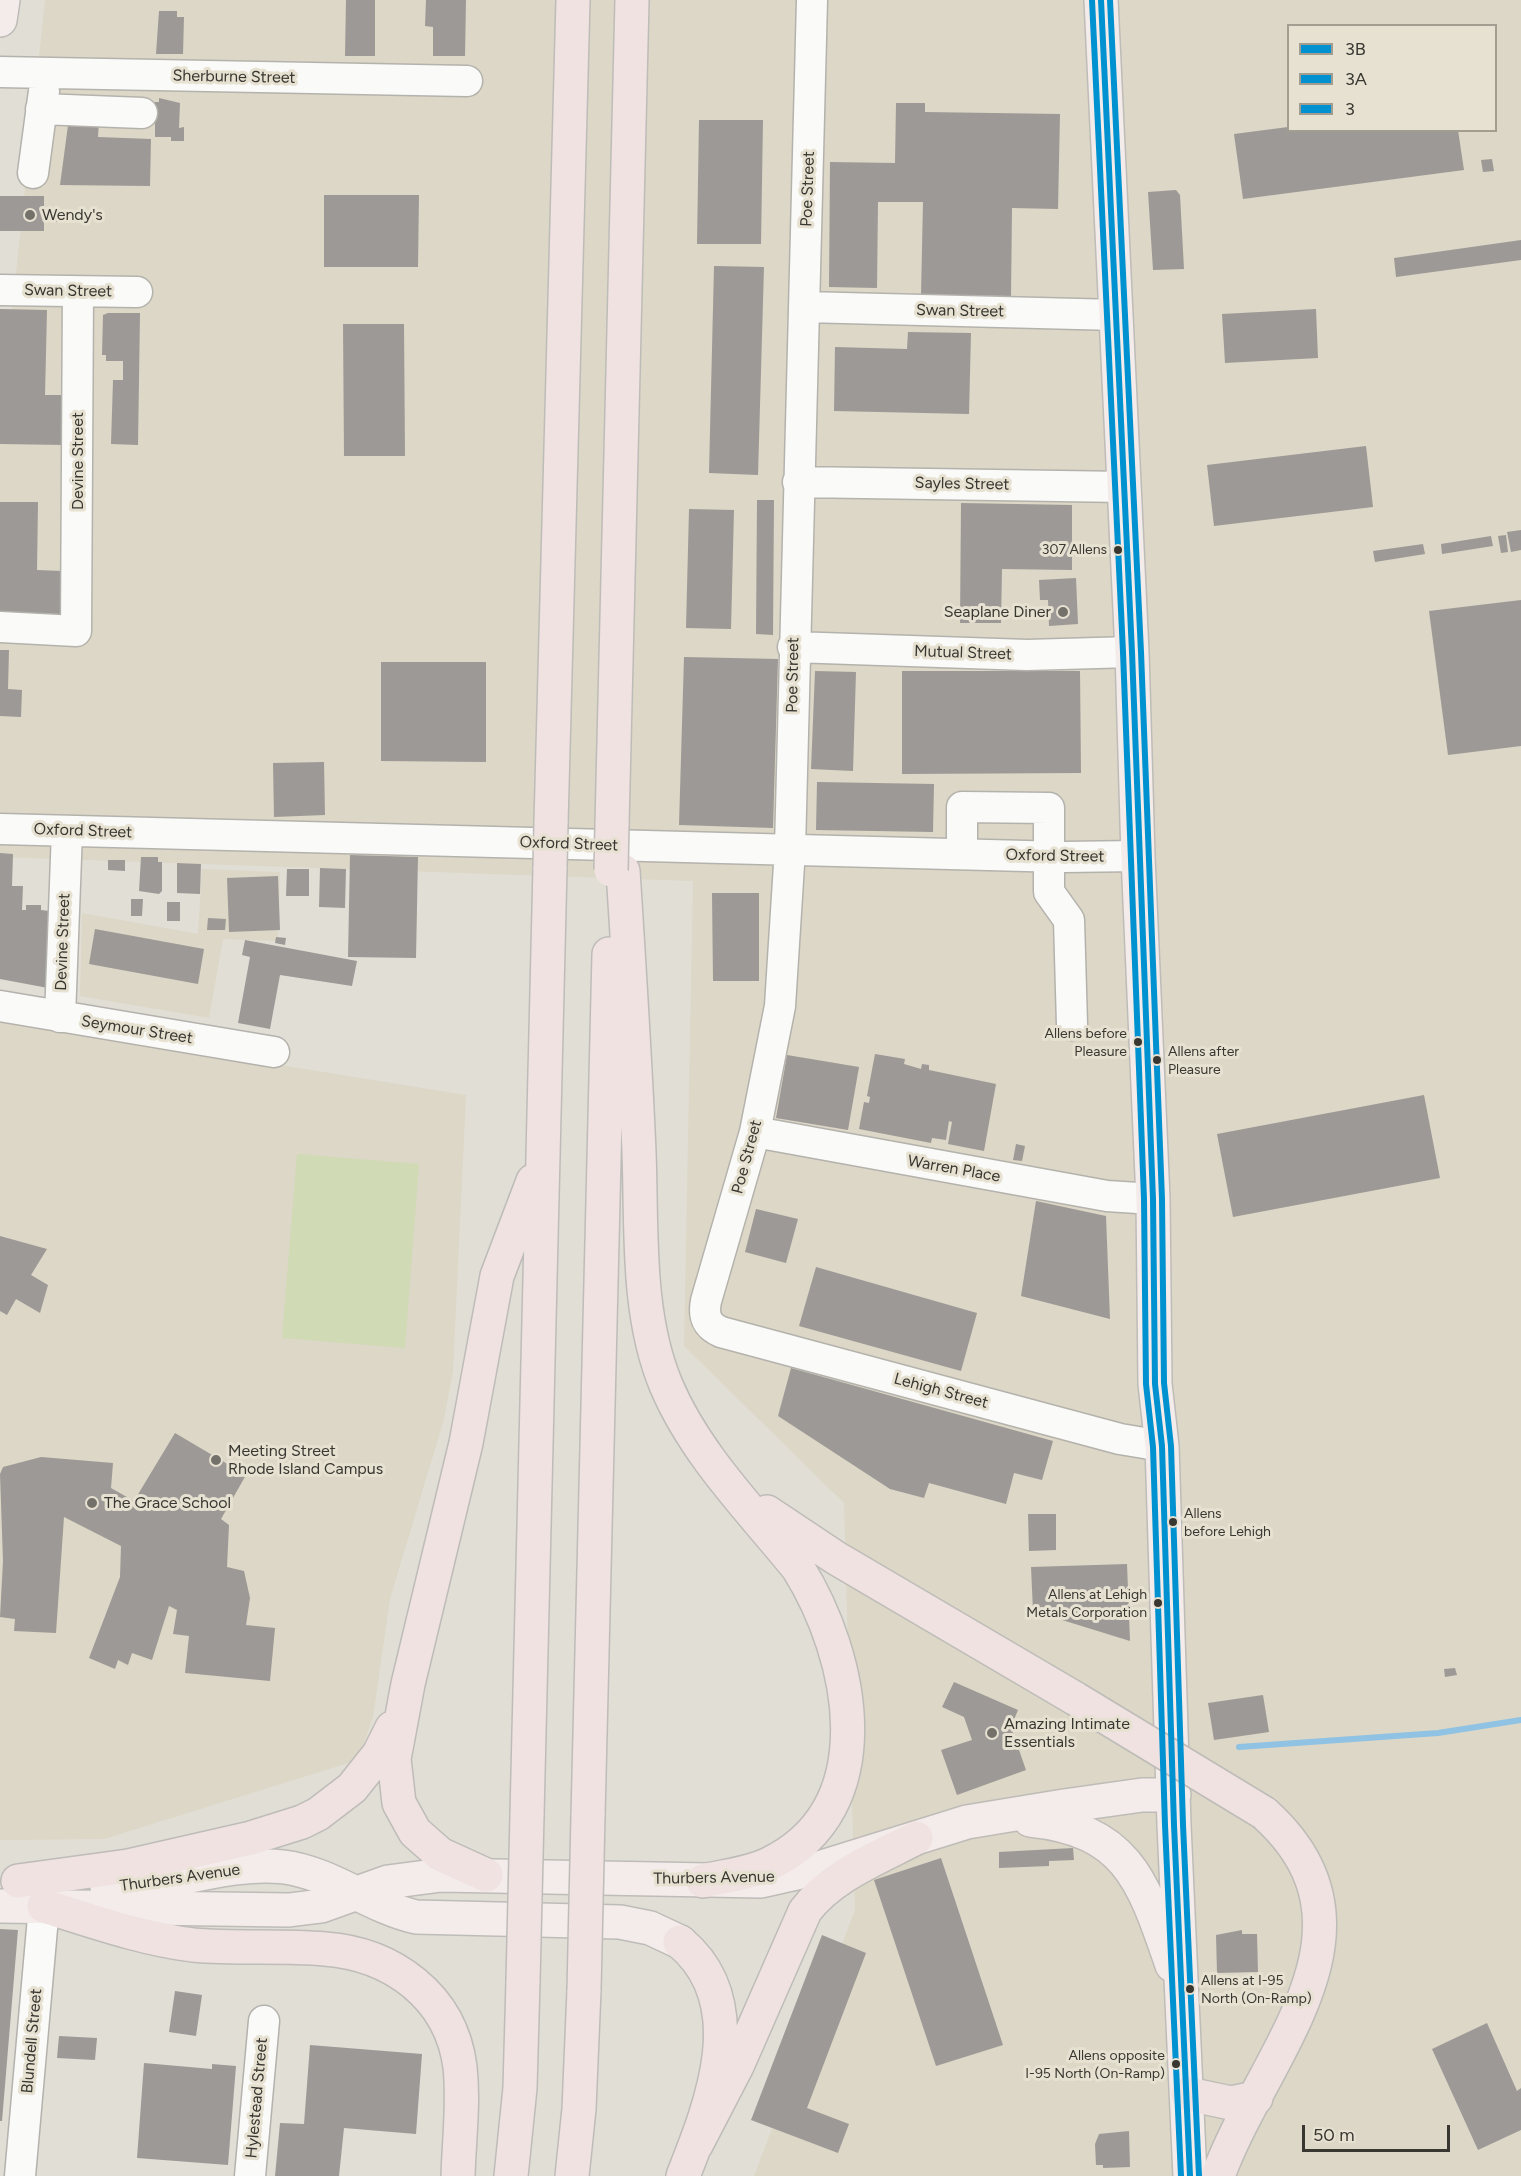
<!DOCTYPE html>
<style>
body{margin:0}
#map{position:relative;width:1521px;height:2176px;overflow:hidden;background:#e1ded6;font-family:Figtree,sans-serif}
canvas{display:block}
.legend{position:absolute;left:1287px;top:24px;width:210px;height:108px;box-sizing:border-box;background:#e6e1d1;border:2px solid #a19d91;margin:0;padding:8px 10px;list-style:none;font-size:18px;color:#393731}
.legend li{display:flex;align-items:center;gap:12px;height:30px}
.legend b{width:30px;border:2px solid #a19d91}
.scale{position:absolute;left:1302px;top:2125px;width:148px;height:27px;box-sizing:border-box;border:3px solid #393731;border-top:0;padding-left:8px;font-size:18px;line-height:21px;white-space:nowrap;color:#393731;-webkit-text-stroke:4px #e6e1d1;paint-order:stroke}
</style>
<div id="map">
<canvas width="1521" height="2176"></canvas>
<ul class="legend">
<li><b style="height:8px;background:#0092d0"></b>3B</li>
<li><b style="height:8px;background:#0092d0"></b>3A</li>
<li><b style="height:8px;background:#0092d0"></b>3</li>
</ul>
<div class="scale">50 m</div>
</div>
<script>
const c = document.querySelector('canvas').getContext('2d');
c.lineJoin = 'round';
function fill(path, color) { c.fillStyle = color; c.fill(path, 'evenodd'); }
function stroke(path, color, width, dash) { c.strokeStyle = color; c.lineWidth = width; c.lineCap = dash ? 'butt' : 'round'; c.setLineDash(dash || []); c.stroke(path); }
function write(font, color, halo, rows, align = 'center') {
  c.font = font + ' Figtree,sans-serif'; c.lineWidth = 6; c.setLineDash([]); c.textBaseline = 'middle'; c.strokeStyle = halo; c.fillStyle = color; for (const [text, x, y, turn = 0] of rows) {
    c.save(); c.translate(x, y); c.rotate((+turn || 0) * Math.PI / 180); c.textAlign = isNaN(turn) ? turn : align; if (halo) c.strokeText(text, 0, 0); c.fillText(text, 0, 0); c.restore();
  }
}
const built = new Path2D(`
 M45,0H1521V2176H754L855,1910L844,1503L684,1346L693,881L0,857V424ZM1288,26H1496V130H1288Z
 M202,869L280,872L278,941L223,939L209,1018L80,996L82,913L198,934Z
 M0,1020L466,1095L453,1372L444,1419L390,1599L373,1717L358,1760L104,1839L0,1840Z`);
const green = new Path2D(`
 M297,1154L419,1164L405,1348L282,1338Z`);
const stream = new Path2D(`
 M1239,1747L1438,1733L1521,1720`);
const building = new Path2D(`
 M346,0H375V56H345Z
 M426,0H466L465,56H433V27L425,26Z
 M159,11H177V17H184L183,54H156Z
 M159,98L180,103L179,128L184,127V141H171V137H155V102H159Z
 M896,103H925V112L1060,114L1058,209L1012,208L1011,296L921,295L923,202H878L877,288L829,287L830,162L895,163Z
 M69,118L99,120L98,137L151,139L150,186L60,185Z
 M699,120H763L761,244H697Z
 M1288,127V130H1458L1464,170L1243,199L1234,134Z
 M1492,159L1494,171L1483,172L1481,160Z
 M1176,190L1180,195L1184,269L1153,270L1148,192Z
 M324,195H419L418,267H324Z
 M0,196H44V208L61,209V222H44V231H0Z
 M1521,240V260L1396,277L1394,258Z
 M714,266L764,267L758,475L709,473Z
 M0,309L47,310L45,395H66L65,445L0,444Z
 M1316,309L1318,358L1225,363L1222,314Z
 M108,313H140L138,445L111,444L113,380H123V361H106V355H102L103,315Z
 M343,324H404L405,456H344Z
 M908,332L971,333L969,414L834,411L835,347L907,349Z
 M1366,446L1373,507L1214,526L1207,465Z
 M757,500H774L773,635L756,634Z
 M0,502H38L37,570L62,571L61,615L0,613Z
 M961,503L1072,505V570L1002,569L1001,623H960Z
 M689,509L734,510L731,629L686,628Z
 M1521,530V550L1511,552L1507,532Z
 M1506,535L1508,552L1501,553L1498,536Z
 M1491,536L1493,546L1442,554L1441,544Z
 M1423,544L1425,554L1375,562L1373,551Z
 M1076,578L1078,624L1049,626L1048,600H1040L1039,580Z
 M1521,600V746L1448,755L1429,611Z
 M0,650H9L8,689L22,690L21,717L0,716Z
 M684,657L778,659L773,828L679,825Z
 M381,662H486V762L381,761Z
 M815,671L856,672L853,771L811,769Z
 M902,671H1080L1081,773L902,774Z
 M324,762L325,815L274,817L273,763Z
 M817,782L934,784L933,832L816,830Z
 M0,853L13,854L12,886H23L22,910H26V905H41V910L50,911L48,988L0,979Z
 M350,855L418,857L416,958L348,957Z
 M141,857H158V862H162V891L159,894L139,891Z
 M108,860H125V871L108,870Z
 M177,863L201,864L200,894L177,893Z
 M320,868L346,869L345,908L319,907Z
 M287,869H309V896H286Z
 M278,876L280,930L229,932L227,878Z
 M712,893H759V981H713Z
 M131,899H143L142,916H131Z
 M167,902H180V921H167Z
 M208,918L226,919L225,930H207Z
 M95,929L204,949L198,984L89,964Z
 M276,937L286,938L285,945L275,943Z
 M245,940L357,961L352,986L280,975L270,1029L238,1023L250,957L242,955Z
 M875,1054L905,1059L904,1064L921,1069L922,1064L929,1065V1070L996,1084L984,1151L948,1144L952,1122L949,1121L946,1140L932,1138L931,1143L859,1129L864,1102L869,1103L870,1097L867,1096Z
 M787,1055L859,1067L848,1130L776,1118Z
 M1424,1095L1440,1178L1233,1217L1217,1134Z
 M1016,1144L1025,1146L1022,1161L1013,1160Z
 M1036,1201L1106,1216L1110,1319L1021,1296Z
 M756,1209L798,1219L786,1263L745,1252Z
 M0,1236L47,1249L31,1275L48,1285L40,1313L16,1299L7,1315L0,1311Z
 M816,1267L977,1313L961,1371L799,1326Z
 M791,1368L1053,1441L1042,1480L1014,1473L1006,1504L929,1483L924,1498L890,1489L778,1416Z
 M175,1433L246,1475L221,1519L229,1525L227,1567L244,1571L250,1598L246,1625L275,1628L270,1681L185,1673L189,1636L173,1634L177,1610L169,1606L152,1660L132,1653L128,1665L118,1660L115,1669L89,1658L120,1577L121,1546L64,1517L56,1633L14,1631L15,1619L0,1617L3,1561L0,1474L3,1467L41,1457L113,1463L111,1488L134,1501Z
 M1028,1514H1056V1550L1029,1551Z
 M1127,1564L1130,1641L1033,1611L1031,1567Z
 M1455,1668L1457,1675L1445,1677L1444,1669Z
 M954,1682L1018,1710L1011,1727L1026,1770L957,1795L941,1750L972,1740L964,1717L942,1707Z
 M1263,1695L1269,1732L1214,1740L1208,1703Z
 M1073,1848L1074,1860L1049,1861V1866L999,1868V1852Z
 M941,1858L1003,2045L936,2066L874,1880Z
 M0,1929L18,1930L2,2121H0Z
 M1242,1930V1934H1257L1258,1972L1217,1973L1216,1935Z
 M822,1935L866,1953L807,2108L849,2124L838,2153L751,2120Z
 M175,1991L202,1995L196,2036L169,2032Z
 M1487,2023L1517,2091L1521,2088V2130L1478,2150L1432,2049Z
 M59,2036L97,2038L95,2060L57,2058Z
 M310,2045L422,2054L416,2134L344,2128L339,2176H275L280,2123L304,2124Z
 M144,2063L212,2069V2064L236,2066L228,2165L137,2158Z
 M1129,2131L1130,2167L1103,2168V2165H1096L1095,2144L1099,2134Z`);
const minor = new Path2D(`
 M812,0L790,849L780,1006L755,1132L706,1301C703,1316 707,1326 721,1332L1120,1439L1162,1446
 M0,72L467,81
 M41,109L142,113
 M33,173L44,91
 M0,290L137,292
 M804,307L1117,315
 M798,482L1125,487
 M0,627L76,631L78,292
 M793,647L1027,655L1132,652
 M0,829L1064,857L1138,856
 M962,854V807L1049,808V892L1069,920L1072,1025
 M0,1006L274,1052
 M60,1017L67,831
 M755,1132L1107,1196L1153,1199
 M20,2176L44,1906
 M250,2176L264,2021`);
const major = new Path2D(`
 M1101,0L1132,652L1138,856L1153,1199L1155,1384L1162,1446L1174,1825L1190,2176
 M0,20L3,0
 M1030,1820C1128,1830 1143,1881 1172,1965
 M107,1887C164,1888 228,1860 284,1867C331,1873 369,1906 416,1917L620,1922L650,1928L680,1942
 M0,1906L289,1910L321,1906L388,1882L441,1875L761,1881L819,1868L967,1822L1064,1806L1142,1795H1174`);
const highway = new Path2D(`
 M551,823L573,0
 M612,825L632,0
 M623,871C629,964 635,1058 639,1152C642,1228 636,1313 666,1385C695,1454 751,1510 798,1568C853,1656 885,1808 769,1864C748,1874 724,1876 703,1881
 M767,1512L836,1558L1076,1699
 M527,1815L550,867
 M588,1816L609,954
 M486,1875L440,1854L415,1832L399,1803L394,1759L408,1684L466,1443L497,1276L533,1181
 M18,1881L128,1866L251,1838L302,1822L318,1814L352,1788L379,1754L392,1728
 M44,1906C92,1921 143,1939 193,1945C237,1949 281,1945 325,1949C392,1954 451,1996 460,2067C464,2103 459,2140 458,2176
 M680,1942C752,2002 712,2103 683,2176
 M1188,2094L1231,2103L1256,2098
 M696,2145L737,2066L805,1911C831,1876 878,1858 916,1838
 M511,2176L520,2088L523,1981
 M572,2176L579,2109L584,1990
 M1218,2176C1261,2056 1394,1929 1264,1813`);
const highwayBridge = new Path2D(`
 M550,867L551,823
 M611,870L612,825
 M1076,1699L1264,1813
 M523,1981L527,1815
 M584,1990L588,1816`);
const bus1 = new Path2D(`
 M1101,0L1132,652L1153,1199L1155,1384L1162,1446L1174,1825L1190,2176`);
const bus2 = new Path2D(`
 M1092,0L1123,652L1144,1199L1146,1384L1153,1447L1165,1825L1181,2176`);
const bus3 = new Path2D(`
 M1110,0L1141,652L1162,1199L1164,1383L1171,1446L1183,1825L1199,2176`);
const markers = [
 [30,215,6,"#74716b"],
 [1118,550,5,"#393731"],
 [1063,612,6,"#74716b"],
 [1138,1042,5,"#393731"],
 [1157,1060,5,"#393731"],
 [216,1460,6,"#74716b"],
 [92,1503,6,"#74716b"],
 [1173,1522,5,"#393731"],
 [1158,1603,5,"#393731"],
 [992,1733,6,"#74716b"],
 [1190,1989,5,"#393731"],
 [1176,2064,5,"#393731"]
];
const busNames = [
 ["307 Allens",1107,550],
 ["Allens before",1127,1034],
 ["Pleasure",1127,1052],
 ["Allens after",1168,1052,"left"],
 ["Pleasure",1168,1070,"left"],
 ["Allens",1184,1514,"left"],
 ["before Lehigh",1184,1532,"left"],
 ["Allens at Lehigh",1147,1595],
 ["Metals Corporation",1147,1613],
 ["Allens at I-95",1201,1981,"left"],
 ["North (On-Ramp)",1201,1999,"left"],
 ["Allens opposite",1165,2056],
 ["I-95 North (On-Ramp)",1165,2074]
];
const streetNames = [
 ["Sherburne Street",234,77,1],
 ["Poe Street",808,189,-88],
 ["Swan Street",68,291,1],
 ["Swan Street",960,311,1],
 ["Devine Street",78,461,-90],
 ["Sayles Street",962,484,1],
 ["Mutual Street",963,653,2],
 ["Poe Street",793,675,-89],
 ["Oxford Street",83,831,2],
 ["Oxford Street",569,844,2],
 ["Oxford Street",1055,856,1],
 ["Devine Street",63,942,-88],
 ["Seymour Street",137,1030,9],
 ["Poe Street",747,1157,-75],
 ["Warren Place",954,1169,10],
 ["Lehigh Street",941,1391,15],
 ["Thurbers Avenue",180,1878,-8],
 ["Thurbers Avenue",714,1878,-1],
 ["Blundell Street",32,2041,-85],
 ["Hylestead Street",257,2098,-85]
];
const poiNames = [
 ["Wendy's",42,215],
 ["Seaplane Diner",1051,612,"right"],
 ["Meeting Street",228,1451],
 ["Rhode Island Campus",228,1469],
 ["The Grace School",104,1503],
 ["Amazing Intimate",1004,1724],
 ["Essentials",1004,1742]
];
fill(built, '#dcd7c6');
fill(green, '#d0dab5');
stroke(stream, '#90c2e4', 6);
fill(building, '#9d9996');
stroke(minor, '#b4b2ac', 33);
stroke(major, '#bebcb8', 36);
stroke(highway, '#bebcb8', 36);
stroke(minor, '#fafaf9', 30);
stroke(major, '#f4ecea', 33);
stroke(highway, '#efe2e1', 33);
stroke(highwayBridge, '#bebcb8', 36, []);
stroke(highwayBridge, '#efe2e1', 33);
stroke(bus1, '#0092d0', 6);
stroke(bus2, '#0092d0', 6);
stroke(bus3, '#0092d0', 6);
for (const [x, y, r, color] of markers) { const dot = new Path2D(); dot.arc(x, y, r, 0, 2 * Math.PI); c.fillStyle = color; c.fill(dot); stroke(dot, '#e6e1d1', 2); }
write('14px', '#393731', '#e6e1d1', busNames, 'right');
write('16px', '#393731', '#e6e1d1', streetNames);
write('16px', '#393731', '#e6e1d1', poiNames, 'left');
</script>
